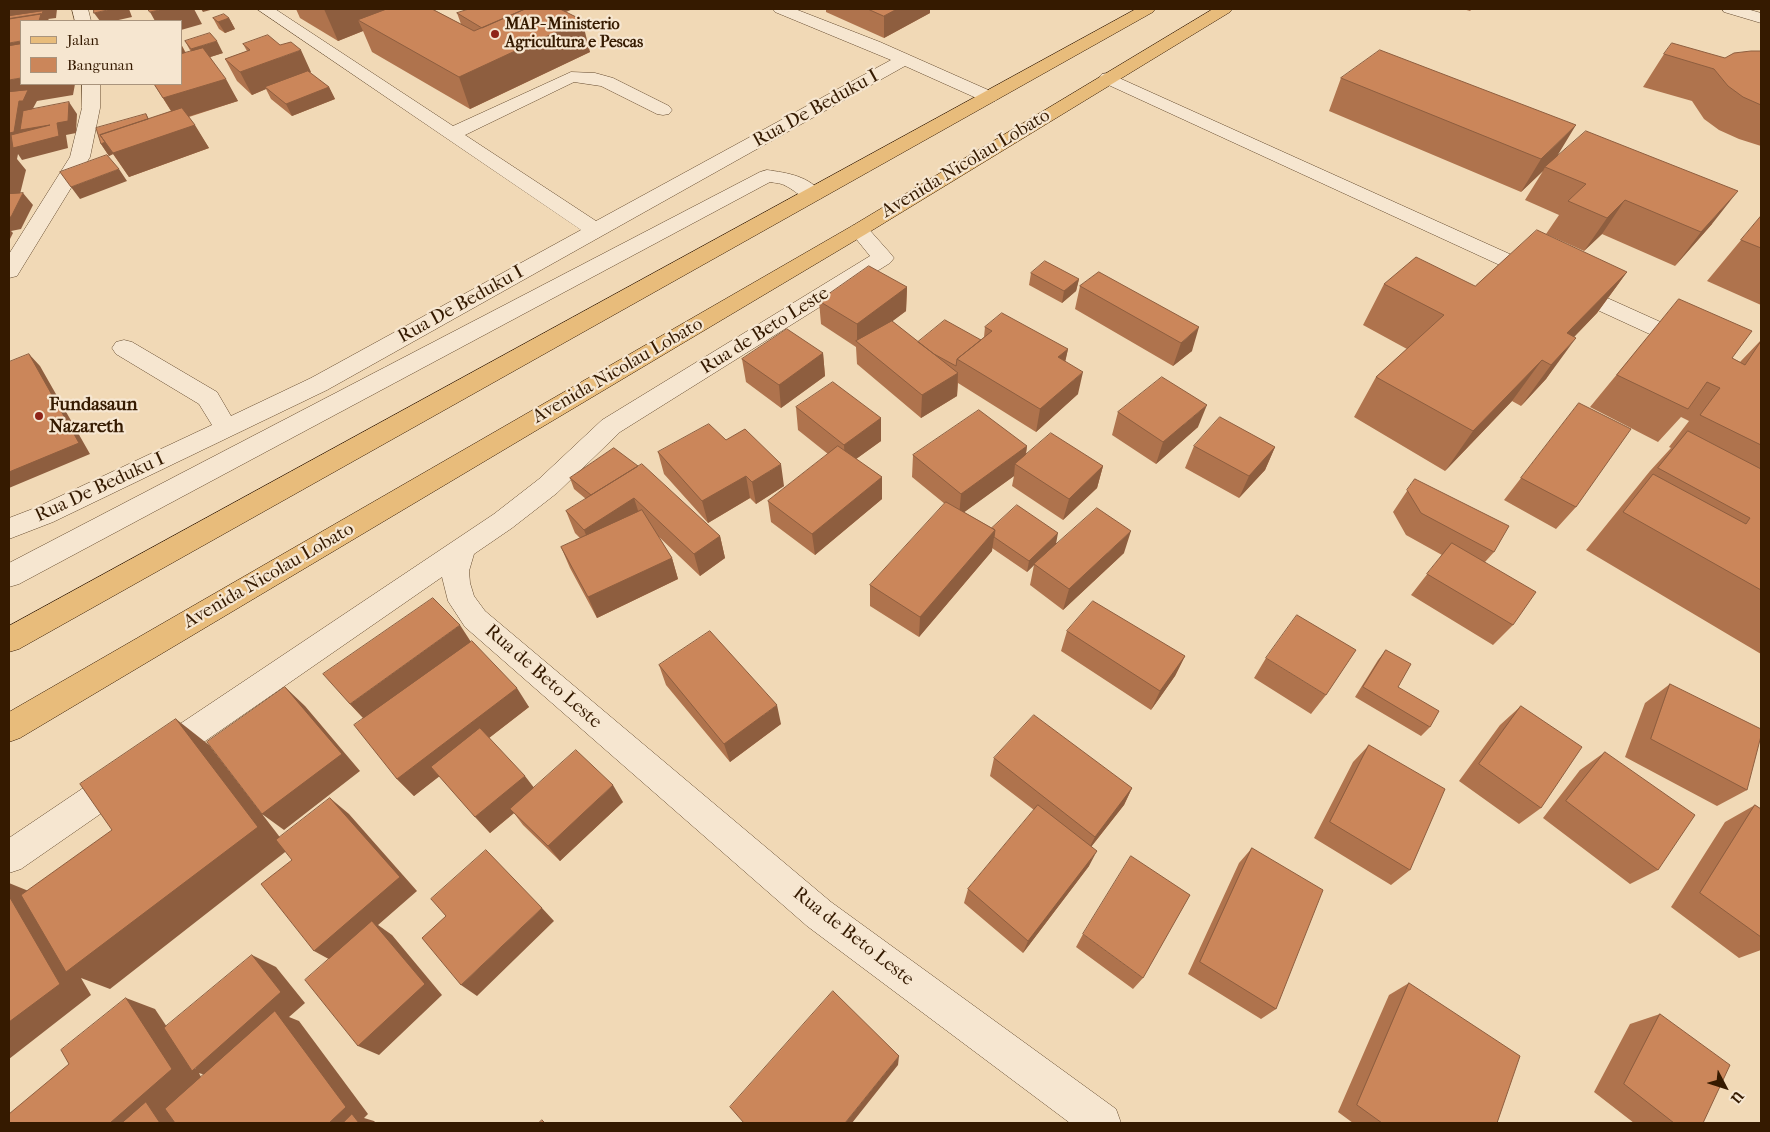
<!DOCTYPE html>
<style>
body{margin:0}
#map{position:relative;width:1770px;height:1132px;overflow:hidden;background:#f1d9b6;font-family:"IM FELL French Canon",serif}
canvas{display:block}
.frame{position:absolute;inset:0;border:10px solid #351a00;pointer-events:none}
.legend{position:absolute;left:20px;top:20px;width:162px;height:65px;box-sizing:border-box;background:#f6e6d0;border:1px solid #a9947d;margin:0;padding:6px 9px;list-style:none;font-size:15px;color:#351a00}
.legend li{display:flex;align-items:center;gap:10px;height:25px}
.legend b{width:25px;border:1px solid #a9947d}
.north{position:absolute;left:1700px;top:1062px;width:50px;height:50px;-webkit-text-stroke:4px #f6e6d0;paint-order:stroke;rotate:130deg;font-size:14px;font-weight:700;line-height:20px;text-align:center;color:#351a00}
.north::after{content:'';display:block;margin:auto;width:18px;height:22px;background:#351a00;clip-path:polygon(50% 0,100% 100%,50% 72%,0 100%)}
</style>
<div id="map">
<canvas width="1770" height="1132"></canvas>
<div class="frame"></div>
<ul class="legend">
<li><b style="height:6px;background:#e8bc7b"></b>Jalan</li>
<li><b style="height:14px;background:#cb865a"></b>Bangunan</li>
</ul>
<div class="north">U</div>
</div>
<script>
const c = document.querySelector('canvas').getContext('2d');
c.lineJoin = 'round';
function stroke(path, color, width, dash) { c.strokeStyle = color; c.lineWidth = width; c.lineCap = dash ? 'butt' : 'round'; c.setLineDash(dash || []); c.stroke(path); }
function fill(path, color) { c.fillStyle = color; c.fill(path, 'evenodd'); }
function write(font, color, halo, rows, align = 'center') {
  c.font = font + ' "IM FELL French Canon",serif'; c.lineWidth = 4.5; c.setLineDash([]); c.textBaseline = 'middle'; c.strokeStyle = halo; c.fillStyle = color; for (const [text, x, y, turn = 0] of rows) {
    c.save(); c.translate(x, y); c.rotate((+turn || 0) * Math.PI / 180); c.textAlign = isNaN(turn) ? turn : align; if (halo) c.strokeText(text, 0, 0); c.fillText(text, 0, 0); c.restore();
  }
}
const minor = new Path2D(`
 M72,9H88L91,21H75Z
 M257,9H275L453,126L571,72L595,73L613,78L669,106L672,110L669,114L663,115L657,114L601,86L574,82L465,135L596,221L891,60L775,12L773,9H795L880,42L995,93L998,97L995,101L989,102L983,101L905,66L327,390L53,522L9,539V518L35,508L212,425L199,404L116,354L112,348L116,342L124,340L132,342L217,392L231,416L311,378L581,230Z
 M1722,9H1747L1761,13V23L1724,12Z
 M1108,73L1696,338L1699,343L1696,348L1688,351L1680,348L1102,82L1099,78L1102,74Z
 M82,84H100V108L90,157L17,276L9,278V254L70,157L82,108Z
 M767,170C788,173 810,176 823,195L820,199C805,203 798,192 786,186C782,183 775,183 770,182L19,584L9,587V563L760,172Z
 M859,224L866,226L890,253L894,258L890,263L620,432L557,493L512,528L474,554L469,571L470,583L474,596L485,611L831,902L1116,1109L1121,1123H1070L807,926L465,627L448,601L442,577L172,764L161,768L150,764L145,754L150,744L494,514L539,479L602,420L870,256L849,230L852,226Z
 M121,766L132,770L137,781L132,792L21,869L9,873V838L110,770Z`);
const major = new Path2D(`
 M1136,9H1155L1153,12L19,649L9,652V626Z
 M1213,9H1232L1230,12L866,234L20,738L9,742V712L852,226Z`);
const wall = new Path2D(`
 M296,9H432L461,24L457,13L566,12L590,52L470,109L372,52L363,31L338,41L300,18Z
 M826,9H930V13L884,38L826,12Z
 M1463,9H1472L1470,11Z
 M213,18H229L235,29L225,33L219,29Z
 M185,41L223,53L210,57L238,101L189,117L209,148L129,177L113,154L109,156L101,144L148,119L171,111L154,84H181V44L186,53L191,52Z
 M243,44L311,72L310,73L329,87L335,99L292,116L271,99L266,89L252,95L237,81L225,59L247,51Z
 M1761,51V146L1739,139L1719,130L1704,119L1692,101L1643,87L1664,54L1725,58Z
 M1341,78L1558,156L1712,224L1675,266L1602,234L1584,251L1546,234L1559,215L1525,200L1543,171L1521,192L1329,111Z
 M1761,216V305L1707,281Z
 M1099,272L1192,351L1173,366L1075,309L1080,286Z
 M1627,272L1597,313L1574,337L1546,379L1521,406L1512,401L1445,471L1354,417L1376,377L1407,349L1363,325L1384,284L1475,286Z
 M1031,273L1079,279L1076,291L1062,303L1029,285Z
 M907,287L906,311L892,321L918,342L981,340L984,337L985,327L1068,349L1065,361L1078,394L1036,432L958,383L957,396L921,418L857,364L856,347L821,324L819,301Z
 M1679,299L1732,358L1740,362L1761,340V654L1586,550L1650,471L1671,448L1669,447L1689,421L1681,417L1658,442L1590,407Z
 M823,353L825,376L781,408L746,382L742,359Z
 M1579,403L1576,507L1556,529L1504,500Z
 M796,407L881,418V441L856,459L882,477V499L815,555L771,522L768,501L828,454L798,430Z
 M1118,412L1198,427L1156,464L1112,435Z
 M726,440L784,486L756,504L750,498L708,523L664,474L658,452Z
 M1027,446L1026,455L1103,466L1097,488L1063,520L1012,486L1014,476L964,512L992,528L1056,544L1047,553H1124L1063,610L1030,585L1034,565L1027,572L992,548V551L919,637L870,606V585L945,504L912,477L913,455Z
 M1194,446L1275,447L1265,470L1239,498L1185,468Z
 M614,448L720,536L725,558L700,576L658,536L672,558L678,579L597,618L570,568L561,547L580,538L575,533L566,511L586,499L574,489L570,478Z
 M1415,479L1494,552L1485,562L1513,625L1493,645L1411,595L1442,555L1406,535L1393,512Z
 M1067,631L1185,656L1175,676L1151,710L1061,651Z
 M471,642L529,707L489,738L534,788L623,802L560,861L523,825L514,813L490,833L439,776L414,796L397,779L363,718L350,704Z
 M1386,650L1398,687L1430,727L1421,736L1355,697L1378,660Z
 M1266,658L1326,695L1311,714L1254,678Z
 M659,665L781,724L730,762L666,685Z
 M1670,684L1747,790L1717,806L1625,757L1645,703Z
 M1521,706L1541,808L1519,824L1459,781L1500,725Z
 M1369,745L1410,870L1391,885L1314,838L1353,762Z
 M1605,752L1658,870L1630,884L1543,818L1580,770Z
 M994,758L1132,788L1124,805L1091,847L1089,866L1023,953L964,903L968,889L1034,810L990,776Z
 M1755,805L1761,809V950L1739,958L1671,907L1725,822Z
 M1252,848L1276,1009L1261,1019L1188,974L1239,863Z
 M1083,934L1143,978L1133,989L1076,947Z
 M1409,983L1497,1123H1353L1338,1112L1389,995Z
 M1660,1014L1703,1123H1634L1594,1092L1630,1024Z`);
const shadedWall = new Path2D(`
 M9,9H57L56,18L48,19L50,21H39L9,26Z
 M112,9H129L132,17L114,21H100L94,13Z
 M164,9H194L202,24L181,30V21H155L150,12Z
 M201,9H214L203,12Z
 M324,9H416L358,20L363,31L338,41Z
 M543,9H573L493,43Z
 M897,9H930V13L884,38V16Z
 M229,18L235,29L225,33L218,22Z
 M582,20L590,52L470,109L459,77Z
 M21,41V66L9,68V43Z
 M217,41L223,53L198,61L191,49Z
 M181,44L189,61L181,63Z
 M301,50L311,72L267,89L265,87L266,89L252,95L240,72Z
 M21,78V84H75L73,95L37,101L31,112L57,123L69,102L77,114L76,133L66,135L68,148L22,160L18,154L17,159L26,170L19,198L9,200V80Z
 M226,79L238,101L177,120L163,98Z
 M329,87L335,99L292,116L286,104Z
 M146,114L153,126L195,125L209,148L129,177L105,142Z
 M1576,125L1556,158L1545,167L1543,171L1521,192L1541,159Z
 M105,142L113,154L109,156L101,144Z
 M119,169L127,181L80,199L71,187Z
 M1738,191L1712,224L1675,266L1701,232Z
 M23,193L33,205L21,229L11,231L13,233L9,241V217Z
 M1625,200L1602,234L1584,251L1607,218Z
 M1627,272L1597,313L1548,364L1567,333Z
 M1079,279L1076,291L1062,303L1064,291Z
 M907,287L906,311L861,345L857,342V324Z
 M1199,327L1192,351L1173,366L1181,343Z
 M1576,338L1546,379L1521,406L1551,365Z
 M1068,349L1063,372L1058,357Z
 M823,353L825,376L781,408L779,385Z
 M29,354L40,366L90,454L9,488V472Z
 M1542,360L1512,401L1445,471L1473,431Z
 M1083,372L1078,394L1036,432L1040,409Z
 M958,373L957,396L921,418L922,395Z
 M1207,405L1198,427L1156,464L1163,442Z
 M881,418V441L845,467L844,445Z
 M1027,446L1023,469L1015,464L1014,476L959,516L961,494Z
 M1275,447L1265,470L1239,498L1249,476Z
 M781,464L784,486L756,504L752,482Z
 M1103,466L1097,488L1063,520L1069,499Z
 M746,476L750,498L708,523L702,501Z
 M882,477V499L815,555L812,534Z
 M634,498L641,520L593,552L584,530Z
 M995,530L992,551L919,637L920,617Z
 M1131,531L1124,553L1063,610L1069,589Z
 M1058,533L1056,544L1035,564H1034V565L1027,572L1029,561Z
 M720,536L725,558L700,576L694,554Z
 M672,558L678,579L597,618L588,597Z
 M460,625L473,645L368,723L350,704Z
 M1185,656L1175,676L1151,710L1160,691Z
 M285,687L305,706L360,771L284,830L262,814Z
 M517,688L529,707L414,796L397,779Z
 M777,705L781,724L730,762L724,744Z
 M176,719L209,745L289,849L110,989L81,978L91,995L9,1059V883L31,892L74,966Z
 M525,776L538,793L510,809L514,813L490,833L475,817Z
 M613,785L623,802L560,861L548,846Z
 M1132,788L1124,805L1087,852L1095,837Z
 M330,798L349,814L417,891L378,925L392,935L442,995L379,1055L358,1046L336,963L314,951Z
 M1097,851L1089,866L1023,953L1028,941Z
 M542,908L554,921L477,996L461,985Z
 M252,955L276,967L305,1003L289,1017L299,1021L368,1114L364,1118L374,1121L376,1123H329L220,1080L199,1073L201,1077L186,1123H110L126,998L155,1009L195,1069Z
 M899,1056L898,1065L852,1123H845Z`);
const building = new Path2D(`
 M94,9H112L94,13Z
 M148,9H164L150,12Z
 M387,9H432L474,31L525,9H560L582,20L459,77L358,20Z
 M469,9H525L482,28L457,13Z
 M868,9H897L884,16Z
 M43,11L42,14H41L9,19V16Z
 M41,14L39,21H21V41L9,43V19Z
 M224,14L229,18L218,22L213,18Z
 M210,33L217,41L191,49L185,41Z
 M268,35L280,45L291,42L301,50L240,72L225,59L250,50L243,44Z
 M1672,43L1725,58L1734,53L1751,51H1761V105L1743,97L1728,86L1714,69L1664,54Z
 M21,44V78L9,80V46Z
 M203,48L226,79L163,98L154,84H181V54Z
 M1380,50L1576,125L1541,159L1341,78Z
 M308,71L329,87L286,104L265,87Z
 M28,90L23,101H19L14,132L9,133V141V92Z
 M69,102L68,121L57,123L59,136L13,148L11,135L50,125L20,130L23,111Z
 M182,108L195,125L113,153L100,135Z
 M146,114L148,119L100,135L105,142L101,144L96,128Z
 M1586,131L1738,191L1701,232L1625,200L1607,218L1568,201L1586,184L1545,167Z
 M107,155L119,169L71,187L60,172Z
 M23,193L11,217H9V194Z
 M1761,216V248L1741,240Z
 M1537,230L1627,272L1567,333L1576,338L1551,365L1542,360L1473,431L1376,377L1444,315L1384,284L1416,257L1475,286Z
 M1045,261L1079,279L1064,291L1031,273Z
 M869,266L907,287L857,324L819,301Z
 M1099,272L1199,327L1181,343L1080,286Z
 M1679,299L1752,331L1732,358L1745,365L1761,341V445L1700,415L1720,388L1707,382L1688,409L1617,375Z
 M1002,313L1068,349L1058,357L1083,372L1040,409L957,359L992,331L985,327Z
 M945,320L981,340L957,359L956,366L934,354L918,342Z
 M892,321L958,373L922,395L856,341Z
 M787,329L823,353L779,385L742,359Z
 M29,354L79,443L9,472V362Z
 M1162,377L1207,405L1163,442L1118,412Z
 M833,382L881,418L844,445L796,407Z
 M1579,403L1631,429L1576,507L1521,478Z
 M979,410L1027,446L961,494L913,455Z
 M1220,417L1275,447L1249,476L1194,446Z
 M709,424L726,440L745,429L781,464L752,482L746,476L702,501L658,452Z
 M1688,431L1761,469V590L1623,512L1653,474L1746,524L1750,518L1658,468Z
 M1051,433L1103,466L1069,499L1015,464Z
 M838,446L882,477L812,534L768,501Z
 M614,448L638,466L591,495L570,478Z
 M642,464L720,536L694,554L634,498L584,530L566,511Z
 M1415,479L1509,526L1494,552L1421,513L1407,490Z
 M946,502L995,530L920,617L870,585Z
 M1017,505L1058,533L1029,561L994,537L995,530L992,528Z
 M1097,508L1131,531L1069,589L1034,564Z
 M642,510L672,558L588,597L561,547Z
 M1452,543L1536,592L1513,625L1427,574Z
 M433,598L460,625L350,704L323,674Z
 M1093,601L1185,656L1160,691L1067,631Z
 M1297,615L1356,650L1326,695L1266,658Z
 M710,631L777,705L724,744L659,665Z
 M472,641L517,688L397,779L354,725Z
 M1386,650L1411,664L1398,687L1439,711L1430,727L1363,687Z
 M1670,684L1761,729V736L1747,790L1651,739Z
 M285,687L342,754L262,814L207,742Z
 M1521,706L1582,747L1541,808L1479,764Z
 M1034,715L1132,788L1095,837L994,758Z
 M176,719L258,827L66,972L21,895L112,830L80,784Z
 M480,728L525,776L475,817L431,767Z
 M1369,745L1445,789L1410,870L1330,822Z
 M576,750L613,785L548,846L510,809Z
 M1605,752L1695,815L1658,870L1566,801Z
 M330,798L400,877L314,951L261,884L292,860L276,840Z
 M1038,805L1097,851L1028,941L968,889Z
 M1755,805L1761,809V937L1700,893Z
 M1252,848L1323,890L1276,1009L1200,962Z
 M486,850L542,908L461,985L422,938L446,916L431,899Z
 M1131,856L1190,895L1143,978L1083,934Z
 M9,896L60,984L9,1022Z
 M372,921L425,984L358,1046L305,980Z
 M252,955L281,992L192,1071L164,1028Z
 M1409,983L1520,1056L1497,1123H1382L1357,1105Z
 M833,991L899,1056L845,1123H744L730,1107Z
 M126,998L172,1069L110,1123H9V1114L69,1064L61,1050Z
 M275,1011L346,1107L329,1123H175L165,1109Z
 M1660,1014L1730,1065L1703,1123H1674L1624,1084Z
 M146,1102L160,1123H122Z
 M352,1114L359,1123H343Z
 M542,1120L545,1123H539Z`);
const markers = [
 [495,34,5,"#8f2418"],
 [39,416,5,"#8f2418"]
];
const farPoinames = [
 ["MAP- Ministerio",505,25],
 ["Agricultura e Pescas",505,43]
];
const streetNames = [
 ["Rua De Beduku I",816,109,-29],
 ["Avenida Nicolau Lobato",966,164,-31],
 ["Rua De Beduku I",461,305,-29],
 ["Rua de Beto Leste",765,331,-32],
 ["Avenida Nicolau Lobato",618,371,-30],
 ["Rua De Beduku I",100,488,-25],
 ["Avenida Nicolau Lobato",269,576,-30],
 ["Rua de Beto Leste",543,677,41],
 ["Rua de Beto Leste",853,937,38]
];
const poiNames = [
 ["Fundasaun",49,405],
 ["Nazareth",49,427]
];
stroke(minor, '#644a2e', 1);
stroke(major, '#351a00', 1);
fill(minor, '#f6e6d0');
fill(major, '#e8bc7b');
fill(wall, '#af734d');
fill(shadedWall, '#8e5e3f');
fill(building, '#cb865a');
stroke(building, '#8e5e3f', 1);
for (const [x, y, r, color] of markers) { const dot = new Path2D(); dot.arc(x, y, r, 0, 2 * Math.PI); c.fillStyle = color; c.fill(dot); stroke(dot, '#f6e6d0', 2); }
write('bold 16px', '#351a00', '#f6e6d0', farPoinames, 'left');
write('19px', '#351a00', '#f6e6d0', streetNames);
write('bold 19px', '#351a00', '#f6e6d0', poiNames, 'left');
</script>
